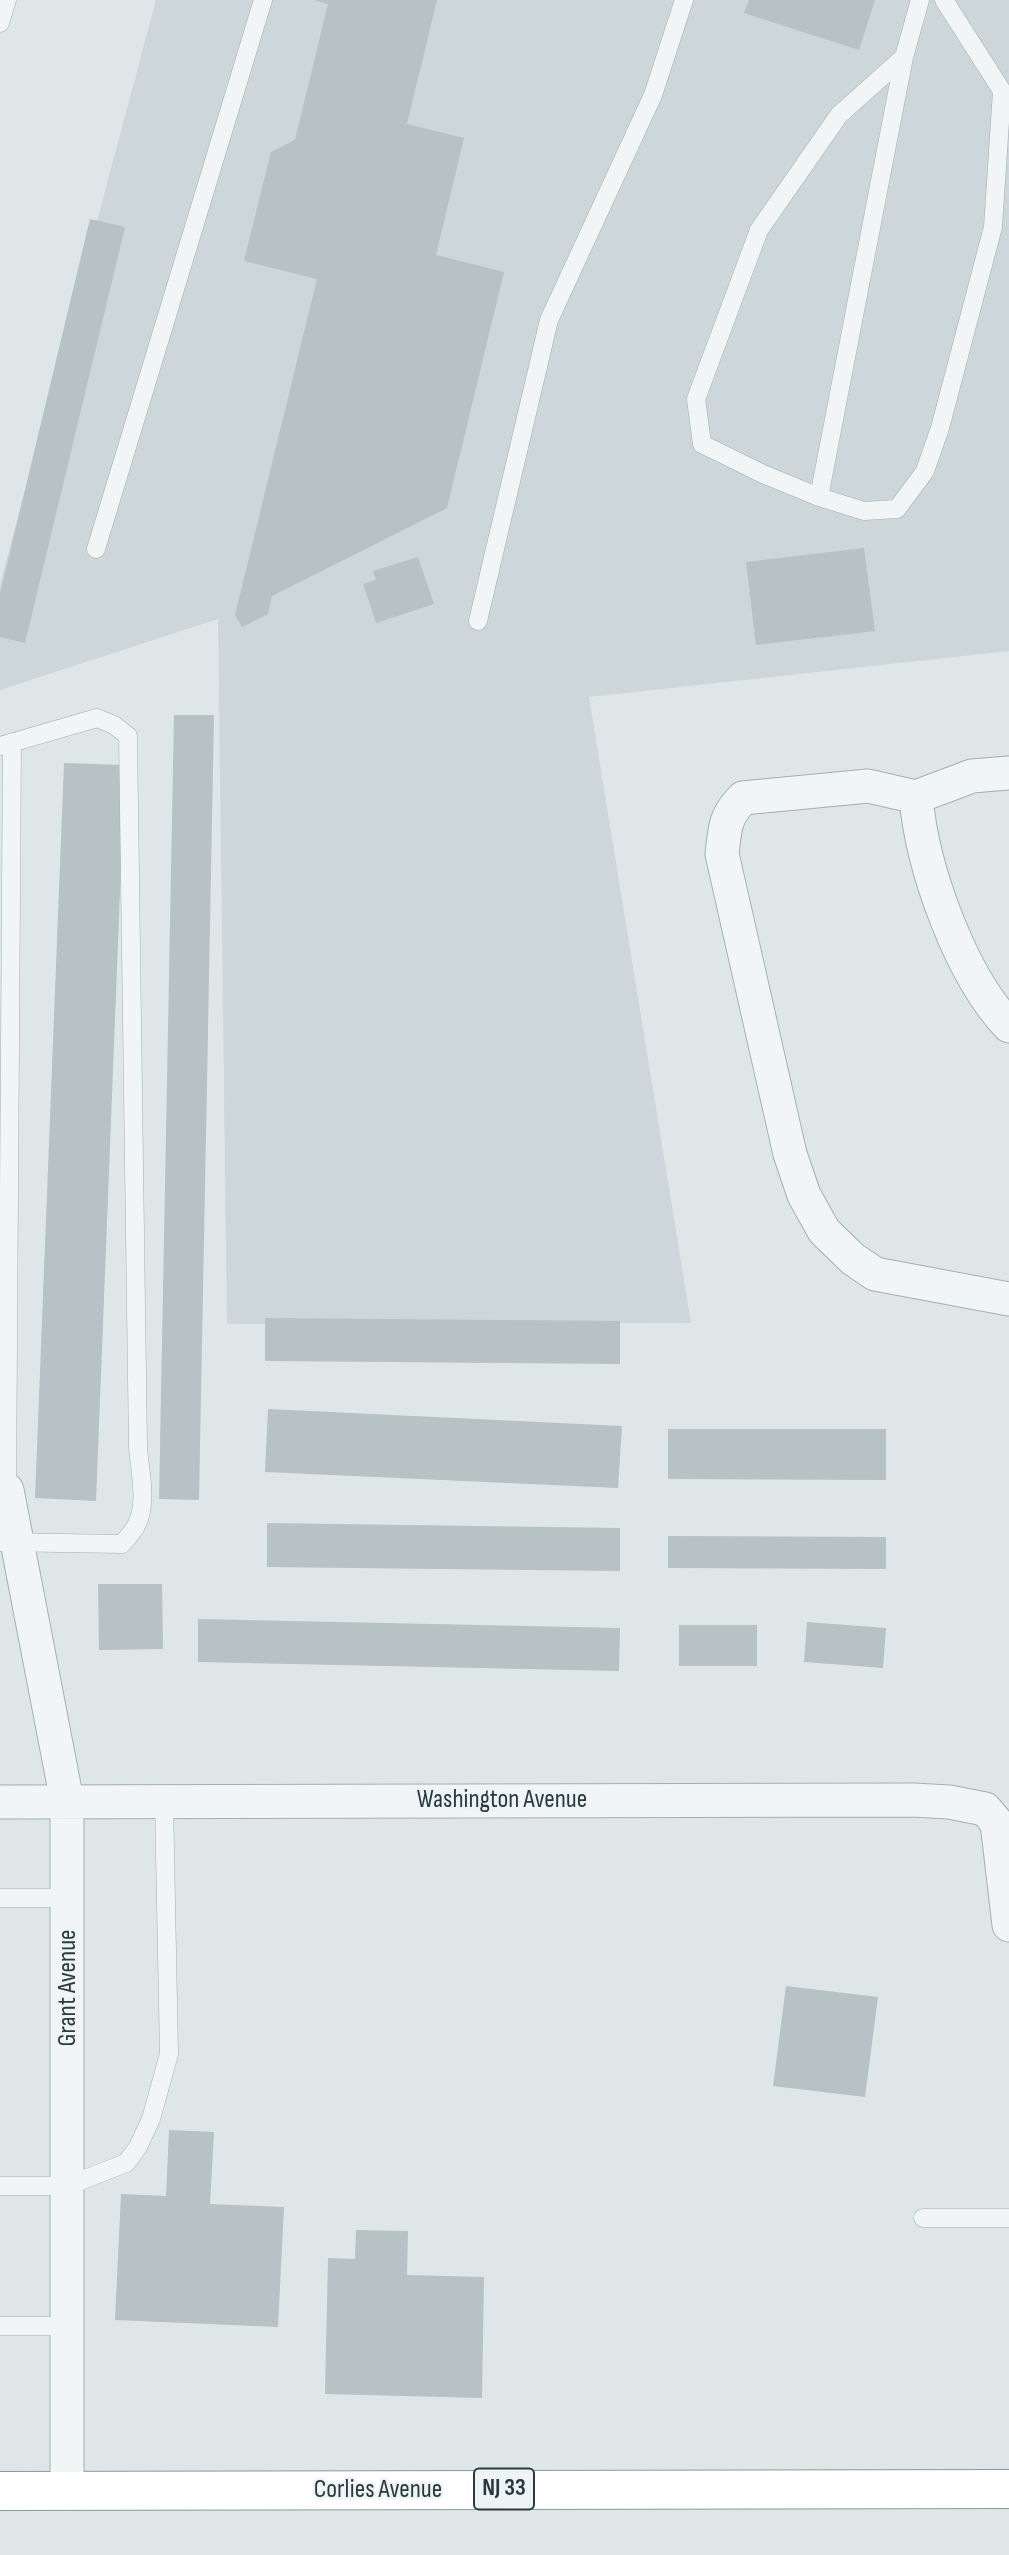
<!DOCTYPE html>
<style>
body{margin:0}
canvas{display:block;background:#dee6e7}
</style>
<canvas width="1009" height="2555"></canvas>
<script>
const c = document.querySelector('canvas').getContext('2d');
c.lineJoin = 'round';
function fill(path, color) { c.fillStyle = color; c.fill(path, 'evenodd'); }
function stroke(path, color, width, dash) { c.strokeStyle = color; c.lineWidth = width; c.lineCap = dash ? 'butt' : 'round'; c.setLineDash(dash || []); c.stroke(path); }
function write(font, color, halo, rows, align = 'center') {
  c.font = font + ' "Sofia Sans Condensed",sans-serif'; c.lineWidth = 5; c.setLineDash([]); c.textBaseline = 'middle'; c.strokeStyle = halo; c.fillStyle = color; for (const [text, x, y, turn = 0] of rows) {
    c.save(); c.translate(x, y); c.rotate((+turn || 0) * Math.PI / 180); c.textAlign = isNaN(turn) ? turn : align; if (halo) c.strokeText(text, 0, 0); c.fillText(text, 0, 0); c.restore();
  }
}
const built = new Path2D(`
 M156,0H1009V651L589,697L691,1323L227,1324L218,619L0,690V584Z`);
const building = new Path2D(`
 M314,0H437L407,124L464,138L436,255L504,272L447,508L272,596L268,614L242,627L235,615L317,279L244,261L271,152L295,140L328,4Z
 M749,0H875L859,50L744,13Z
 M90,219L125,227L25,643L0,637V594Z
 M864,548L875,631L756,645L746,562Z
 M418,557L434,604L376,623L363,584L376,580L373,571Z
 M174,715H214L199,1500L159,1499Z
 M64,763L125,765L96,1501L35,1498Z
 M265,1318L620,1321V1364L265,1361Z
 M268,1409L622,1426L618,1488L265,1472Z
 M668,1429H886V1480L668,1479Z
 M267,1523L620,1528V1571L267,1567Z
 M668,1536L886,1537V1569L668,1568Z
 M98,1584H162L163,1649L99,1650Z
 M198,1619L620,1628L619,1671L198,1662Z
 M807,1622L886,1628L883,1668L804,1662Z
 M679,1625H757V1666H679Z
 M786,1986L878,1997L865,2097L773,2086Z
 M169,2130L214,2132L210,2204L284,2207L278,2327L115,2320L121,2194L166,2196Z
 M356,2230L408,2231L407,2275L484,2277L482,2398L325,2394L328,2258L355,2259Z`);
const lane = new Path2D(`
 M0,23L7,0
 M904,57L839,115L759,230L696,399L702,444L763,474L819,497L904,57L920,0
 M819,497L864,511L897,509L925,471L940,428L993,227L1002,91L944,0
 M96,549L263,0
 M478,621L549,320L653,95L684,0
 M0,746L97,718L114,725L128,736L138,1448C140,1472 148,1504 136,1526C133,1532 127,1538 122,1544L0,1542
 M7,1490L12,742
 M0,1898H68
 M0,2186H67L126,2163L138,2147L151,2119L169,2054L164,1801
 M923,2218H1009
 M0,2326H68`);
const street = new Path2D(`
 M1009,773L972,776L916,797L868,786L743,798C724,817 725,829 722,854L790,1154L804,1195L824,1231L853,1259L875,1274L1009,1299
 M916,797C922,868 960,974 1009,1026
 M7,1490L67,1801V2492
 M0,1802L913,1800L949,1802L985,1809L997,1823L1009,1925`);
const highway = new Path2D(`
 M0,2491L1009,2489`);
const shields = [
 [504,2489,60]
];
const shieldNames = [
 ["NJ 33",504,2489]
];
const streetNames = [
 ["Washington Avenue",502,1800],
 ["Grant Avenue",68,1988,-90],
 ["Corlies Avenue",378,2490]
];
fill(built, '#cdd6d9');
fill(building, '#b6c2c3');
stroke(lane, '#a4afb1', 19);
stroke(street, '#a4afb1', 35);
stroke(highway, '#879a9c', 40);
stroke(lane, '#f1f5f5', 18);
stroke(street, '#f1f5f5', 33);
stroke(highway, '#fff', 38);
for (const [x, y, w] of shields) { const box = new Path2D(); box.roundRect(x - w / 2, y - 20.5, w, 41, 5); c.fillStyle = '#eef4f5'; c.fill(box); stroke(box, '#293a3d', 2); }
write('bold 24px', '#293a3d', null, shieldNames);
write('26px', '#293a3d', '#eef4f5', streetNames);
</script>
